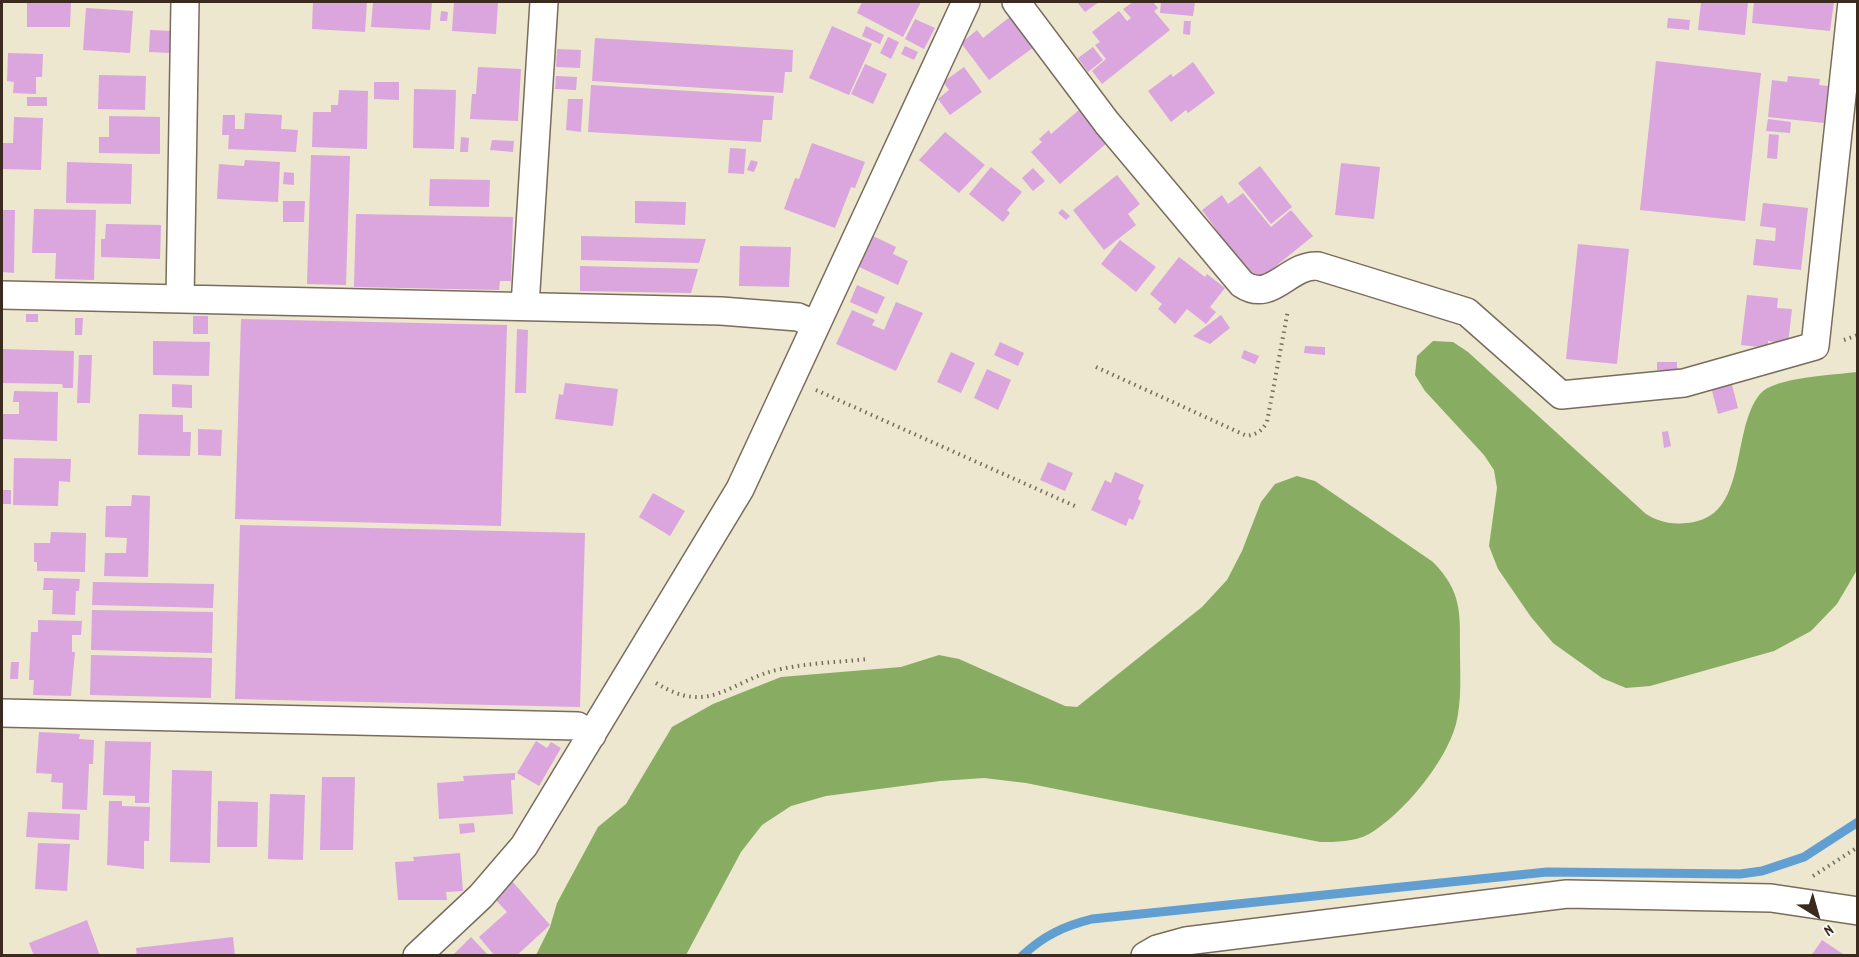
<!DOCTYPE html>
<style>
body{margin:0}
#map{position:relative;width:1859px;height:957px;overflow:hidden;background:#ece7ce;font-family:Dekko,sans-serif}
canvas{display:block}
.frame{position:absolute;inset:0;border:3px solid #3b2a1e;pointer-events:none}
.north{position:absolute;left:1787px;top:885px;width:60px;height:60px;-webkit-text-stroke:4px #f6f6f2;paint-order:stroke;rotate:143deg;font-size:16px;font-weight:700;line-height:24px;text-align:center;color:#3b2a1e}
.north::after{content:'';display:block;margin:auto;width:21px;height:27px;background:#3b2a1e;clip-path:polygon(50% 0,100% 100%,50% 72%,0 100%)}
</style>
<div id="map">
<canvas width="1859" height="957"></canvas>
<div class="frame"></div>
<div class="north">N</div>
</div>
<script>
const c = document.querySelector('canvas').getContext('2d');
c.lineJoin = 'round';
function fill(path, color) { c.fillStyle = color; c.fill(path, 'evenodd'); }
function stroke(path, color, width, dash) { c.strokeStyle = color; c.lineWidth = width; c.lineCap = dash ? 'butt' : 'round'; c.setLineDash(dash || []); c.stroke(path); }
const forest = new Path2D(`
 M1433,341L1453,342L1468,352L1646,514C1663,524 1675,525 1694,522C1748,512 1731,429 1760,394C1774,377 1835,375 1857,372V570L1837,604L1811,631L1774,651L1650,686L1626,688L1602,678L1553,643L1531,617L1498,569L1489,546L1497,488L1494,470L1484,455L1425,391L1415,375L1417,356Z
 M1297,476L1315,481L1433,562C1462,592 1460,612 1460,651C1460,675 1462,700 1456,724C1446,762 1403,814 1369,834C1354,842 1336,842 1320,842L1026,783L984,778L940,781L826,796L791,806L762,825L741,852L686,955H536L550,927L557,903L598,827L626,804L672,727L713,704L781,677L901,667L939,655L959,659L1065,706L1077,707L1202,607L1227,580L1242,551L1261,502L1275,484Z`);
const stream = new Path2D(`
 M1022,956C1043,936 1064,926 1092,919L1547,872L1740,874L1762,871L1804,857L1858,822`);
const building = new Path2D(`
 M27,2H71L70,27H27Z
 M313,2H367L365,32L312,29Z
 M373,2H432L430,30L371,27Z
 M454,2H498L496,34L452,31Z
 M862,2H921L903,37L857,13Z
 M1077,2H1099L1085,12Z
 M1133,2H1153L1158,8L1154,11L1170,30L1102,84L1092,71L1106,59L1095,45L1100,42L1092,32L1119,11L1127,21L1131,18L1123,9Z
 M1161,2H1195L1193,16L1160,13Z
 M1701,2H1748L1745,35L1698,30Z
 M1754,2H1834L1830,31L1752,23Z
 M86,8L133,11L130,53L83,50Z
 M441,11L448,12L447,21H440Z
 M1011,16L1034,47L989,80L961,43L977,30L983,38Z
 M1668,18L1690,20L1689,30L1667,28Z
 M915,19L935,28L924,49L905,39Z
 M1184,21H1191L1190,35L1183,34Z
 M832,26L872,44L849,95L809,78Z
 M866,26L884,35L880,44L862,36Z
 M150,30L172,31L170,53L149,52Z
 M888,37L899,42L891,59L880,53Z
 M595,38L793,50L792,72H785L783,93L592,81Z
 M905,46L918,52L914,60L901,54Z
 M1093,47L1103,60L1088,72L1078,58Z
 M557,49L581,50L580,68L556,67Z
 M8,53L43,54L42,77H36V94L13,93L14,82L7,81Z
 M1656,61L1761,73L1745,221L1640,210Z
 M1193,62L1215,93L1188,113L1186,110L1171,122L1148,91L1171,74L1173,77Z
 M865,64L887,74L873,104L851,94Z
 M478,67L521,69L518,121L470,119L472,94H476Z
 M964,67L982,92L950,115L938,99L949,90L943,82Z
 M99,75L146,76L145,110L98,109Z
 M556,76L577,77L576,90L555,89Z
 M1788,76L1820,79L1819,85L1828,86L1824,123L1768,117L1772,80L1787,82Z
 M374,82H399V100L374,99Z
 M591,85L774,96L772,120H763L761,142L588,132Z
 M414,89L456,90L454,149L413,148Z
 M339,90L368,91L367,149L312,147L313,112H331V105H338Z
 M27,97H47V106H27Z
 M568,99H583L581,132L566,130Z
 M1079,110L1108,142L1060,184L1031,152L1042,142L1039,139L1049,130L1051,134Z
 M245,113L282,115L281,129L298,130L296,152L228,149L229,135H222L223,115H235V129H244Z
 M109,116L160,117V154L99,153V137H109Z
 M14,117L43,118L41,170L3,169V143H13Z
 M1768,119L1791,122L1790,133L1766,131Z
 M945,132L985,165L959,193L919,160Z
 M1769,134L1779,135L1777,159L1767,158Z
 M461,137L469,138L468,152H460Z
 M492,140L514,141L513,152L490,150Z
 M812,143L865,162L855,188L851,187L835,228L784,209L795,178L799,179Z
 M730,148L746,149L744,174L728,173Z
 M311,155L350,156L346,285L307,284Z
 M245,160L280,162L278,202L217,199L219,164L244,166Z
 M751,160L758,162L754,172L747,170Z
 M67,162L132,164L131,204L66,203Z
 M1341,163L1380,167L1374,219L1335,215Z
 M1260,166L1292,207L1271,224L1238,183Z
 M991,167L1022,192L1007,210L1010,213L1003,222L969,194Z
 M1033,168L1045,181L1033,191L1022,178Z
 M284,172L294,173V185L283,184Z
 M1117,175L1140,204L1128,214L1136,225L1104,250L1073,210Z
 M430,179L490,180L489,207L429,206Z
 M1243,193L1271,227L1291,210L1313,236L1255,283L1202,210L1222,195L1228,204Z
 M283,201H305L304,222H283Z
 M635,201L686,202L685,225L635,223Z
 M1763,203L1808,208L1801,270L1753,265L1756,239L1775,241L1776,228L1760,226Z
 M34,209L96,210L94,280L55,279L56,253H32Z
 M1062,209L1070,216L1066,220L1058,213Z
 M2,210H15L14,273L2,272Z
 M356,214L513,217L511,281H500L499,290L354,287Z
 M106,224L161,225L160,259L101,257V239H105Z
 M581,236L706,239L699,263L581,260Z
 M873,236L896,247L893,254L908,261L898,285L859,267Z
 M1120,240L1156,267L1136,292L1101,264Z
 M1578,244L1629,249L1617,364L1566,359Z
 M740,246L791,247L789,287L739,286Z
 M1179,257L1205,277L1207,274L1225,288L1210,307L1216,312L1206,324L1187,309L1175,324L1158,309L1162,304L1150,294Z
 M580,266L698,269L691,293L580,291Z
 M857,285L885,297L877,314L850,302Z
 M1747,295L1778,298L1777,308L1792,309L1788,344L1768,341V348L1741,345Z
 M896,302L923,313L896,371L836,344L852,310L875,320L872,325L884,330Z
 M26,314H38V322H26Z
 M1221,315L1230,328L1210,344L1193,336Z
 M193,316H208V334H193Z
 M75,318H83L82,335H75Z
 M241,319L507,325L501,526L235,519Z
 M517,329L528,330L526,393H515Z
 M153,341L210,342L209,376L153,375Z
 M1000,342L1024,353L1018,366L994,355Z
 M1305,346L1325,347V355L1304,353Z
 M2,349L74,351L73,388H63L62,384L2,383Z
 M1244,350L1259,356L1255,364L1241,358Z
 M951,352L975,363L961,393L937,382Z
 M79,355H92L90,403H77Z
 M1657,362H1677V370H1657Z
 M987,369L1011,380L998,410L974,398Z
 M1731,381L1738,408L1718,414L1711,387Z
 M565,383L618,389L613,426L555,419L559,394L563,395Z
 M172,384L192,385V408L172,407Z
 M14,391L58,392L57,441L2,439V414H19V402H13Z
 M139,414L183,415V432H191L190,456L138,455Z
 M198,429L222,430L221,456L198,455Z
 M1668,431L1671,446L1664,448L1662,432Z
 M14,458L71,459L70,482L59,481L58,506L13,505Z
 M1048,462L1073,473L1065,491L1040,480Z
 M1115,472L1144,485L1138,499L1141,501L1133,520L1129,518L1126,526L1091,510L1105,480L1111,483Z
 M2,490H11V504H2Z
 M653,493L685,511L670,536L639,517Z
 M132,495L150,496L148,577L104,576L105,553H126L127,538L105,537L106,506H131Z
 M240,525L585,533L580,707L235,699Z
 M51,532L86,533L85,572L37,571V562H34V543H50Z
 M44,578L80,579L79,591H76L75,615L52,614L53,590H43Z
 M93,582L214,584L213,608L92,605Z
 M92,610L213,612L212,653L91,650Z
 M38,620L82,621L81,635H72V652H75L71,696L33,695L34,680H29L31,632H38Z
 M91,655L212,658L211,698L90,695Z
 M11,662H19L18,679H10Z
 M39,732L80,734L79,739L94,740L93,764H89L87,810L62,809L63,783L51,782L52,774L36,773Z
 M105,741L151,742L149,803H135V796L103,795Z
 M536,741L547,748L551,742L561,748L539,786L517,773Z
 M172,770L212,771L210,863L170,862Z
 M515,773V780H511L513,814L439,819L437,783L464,781L463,776Z
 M322,777H355L353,850H320Z
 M270,794L305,795L303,860L268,859Z
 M109,801H122V806L150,807L149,841H144V869L107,865Z
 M218,801L258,802L257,847H217Z
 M28,812L80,814L79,840L26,837Z
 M474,823L475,832L460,834L459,824Z
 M38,843L70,844L67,891L35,889Z
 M460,853L463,891L446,892L447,900H398L395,862L414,861L413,857Z
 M512,881L550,925L516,956H495L479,937L507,912L494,898Z
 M87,920L100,956H34L29,943Z
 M233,937L235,956H137L136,948Z
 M471,937L489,956H452Z
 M1822,940L1846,956H1811Z`);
const path = new Path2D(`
 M1844,340L1858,335
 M1096,367L1247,436C1257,434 1262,431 1267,422L1288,310
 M816,390L1077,507
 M656,683C711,717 729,680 781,669C809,663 839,662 868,659
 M1813,876L1858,847`);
const street = new Path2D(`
 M1016,2L1107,123L1242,284C1272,304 1288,264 1318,266L1467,312L1561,395L1684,383L1815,346L1852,2
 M2,295L721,311L798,317L816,325
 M180,299L185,2
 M525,306L544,2
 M2,713L578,726L592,735
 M417,956L481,896L524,846L740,489L966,2
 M1145,956L1157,949L1186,941L1567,894L1771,898L1858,911`);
fill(forest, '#88ac62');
stroke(stream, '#619fd2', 9);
fill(building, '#dba5de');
stroke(street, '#796c5c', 30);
stroke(path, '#796c5c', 4, [1.5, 4.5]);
stroke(street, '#fff', 27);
</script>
